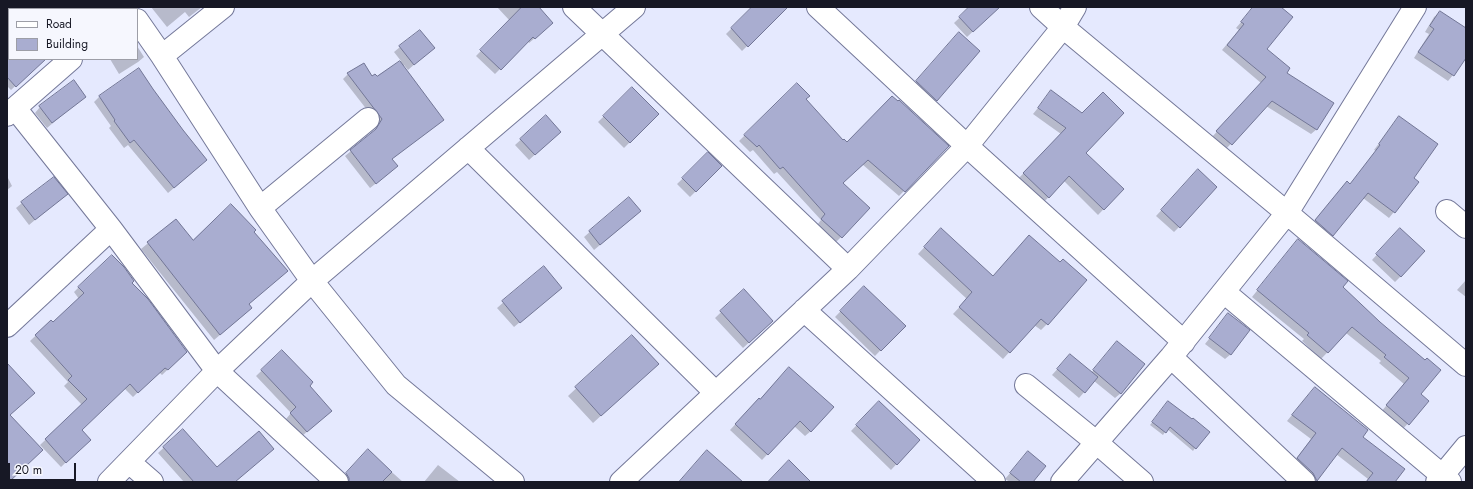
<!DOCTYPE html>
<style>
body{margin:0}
#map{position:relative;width:1473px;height:489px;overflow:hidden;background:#e5e9fe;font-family:Jost,sans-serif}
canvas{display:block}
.frame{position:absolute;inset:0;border:8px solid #171825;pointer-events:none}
.legend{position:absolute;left:8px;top:8px;width:130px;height:52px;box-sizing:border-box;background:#f6f7fe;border:1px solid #9d9ea7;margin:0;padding:5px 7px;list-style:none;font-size:12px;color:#171825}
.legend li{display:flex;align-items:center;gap:8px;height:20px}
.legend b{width:20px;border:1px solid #9d9ea7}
.scale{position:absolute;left:8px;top:463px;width:68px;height:18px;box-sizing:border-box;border:2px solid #171825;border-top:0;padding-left:5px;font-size:12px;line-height:14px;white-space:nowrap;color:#171825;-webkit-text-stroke:3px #f6f7fe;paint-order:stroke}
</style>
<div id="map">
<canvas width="1473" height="489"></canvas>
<div class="frame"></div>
<ul class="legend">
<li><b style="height:5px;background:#fff"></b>Road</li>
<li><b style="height:11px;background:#a9add0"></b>Building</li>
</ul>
<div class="scale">20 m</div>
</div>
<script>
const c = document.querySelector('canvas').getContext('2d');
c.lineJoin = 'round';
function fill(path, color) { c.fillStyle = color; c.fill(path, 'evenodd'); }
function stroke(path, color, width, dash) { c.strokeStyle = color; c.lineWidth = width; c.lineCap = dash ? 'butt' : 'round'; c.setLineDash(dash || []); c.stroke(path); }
const shadow = new Path2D(`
 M62,7H95L93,9H60Z
 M151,7H202L189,17L185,12L167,27Z
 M497,7H538L547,28L529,43L528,41L495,74L476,56L510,21Z
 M753,7H787L742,51L726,34Z
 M971,7H999L967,37L954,23Z
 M1254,7H1280L1266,49L1285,73L1317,129L1311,134L1266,106L1226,149L1212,137L1261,83L1222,50L1239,30L1236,28Z
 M1440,12L1466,29V58H1465L1453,75L1448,81L1414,58L1429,34L1425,32L1434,17Z
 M954,39L936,100L931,105L911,87Z
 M137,46L144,57L138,62L119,74L110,59H137Z
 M400,47L433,48L408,70L404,65L403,66L443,120L392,159V171L370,188L345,156L373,133L378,124L343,79L348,74L377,77L401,61L394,52Z
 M9,53V59H44L11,90L7,86V55Z
 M797,84L805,99L843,142L847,144L948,146L899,196L862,164L842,184L841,237L836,242L817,225L821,220L777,172L774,174L753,150L750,152L739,141Z
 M632,89L658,114L624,148L598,122Z
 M1051,92L1082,115L1085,153L1123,189L1098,215L1064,181L1043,203L1018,179L1061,134L1033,114Z
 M85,96L47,128L35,113L40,107Z
 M99,97L201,165L168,193L128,145L124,148L109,128L111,126L94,102Z
 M546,117L554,137L529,160L515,145Z
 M1399,117L1413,178L1418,182L1389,218L1363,198L1327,240L1310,226L1342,188L1350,185L1376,151L1374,150L1394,123Z
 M708,154L721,166L690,197L677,184Z
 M7,176L12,186L7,190Z
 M1193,176L1179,227L1174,232L1156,216Z
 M66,194L29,225L16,208L22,203Z
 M629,198L635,216L594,250L584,237Z
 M176,220L193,242L253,231L287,271L248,305L245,314L214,340L141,249Z
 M1395,235L1401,276L1395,282L1372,260Z
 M935,236L993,277L1029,236L1047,324L1041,330L1034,325L1003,359L953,314L967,299L918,254Z
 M1293,246L1342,287L1379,322L1419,394L1428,401L1402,430L1381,412L1404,384L1379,363L1381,361L1346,333L1321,359L1302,341L1304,339L1252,297Z
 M544,267L555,293L514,327L497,308Z
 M1466,280V297L1457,290Z
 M131,283L186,352L162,375L159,372L133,397L124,388L80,430L89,440L61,467L40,445L82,405L64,386L68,382L30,341L51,321L53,324L79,299L74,292L79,287Z
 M864,287L904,326L875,356L835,317Z
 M744,290L767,326L743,348L715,318Z
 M1228,315L1231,354L1225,359L1205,344Z
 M632,336L650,371L593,423L568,396Z
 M1112,348L1121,393L1115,398L1094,381L1079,398L1052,375L1070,355L1091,373Z
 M282,351L308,386L325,416L301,437L286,419L291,413L256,376Z
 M784,373L811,431L805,436L794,426L762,460L730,430L754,404L760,400Z
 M1309,394L1362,437L1394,482H1366L1368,479L1336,454L1314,482L1292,464L1311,439L1287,421Z
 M879,402L919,440L891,470L851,431Z
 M1166,405L1195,448L1193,451L1167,429L1163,435L1150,425Z
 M183,430L217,468L234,482H184L158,453Z
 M368,451L403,482H343L341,479Z
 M1023,458L1032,482H1010L1005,479Z
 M438,465L460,482H424Z`);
const building = new Path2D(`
 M522,7H539L553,23L535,39L533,37L501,70L480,50Z
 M752,7H788L748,47L731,28Z
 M969,7H1000L973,32L959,17Z
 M1253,7H1281L1293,17L1267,49L1290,68L1287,73L1334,103L1317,130L1272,101L1232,145L1216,131L1266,77L1227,45L1244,24L1241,22Z
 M1440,11L1466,28V58L1454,76L1418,52L1434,29L1430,26Z
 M420,30L435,48L414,65L399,46Z
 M959,32L980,51L937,101L916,81Z
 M7,59H46L16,87L7,77Z
 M400,61L444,120L392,159L398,166L376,184L350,150L376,129L382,119L347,73L364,63L372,76L375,74L377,76Z
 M139,68L153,89L183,130L207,160L174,188L134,140L130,143L114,121L115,120L99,96Z
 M74,80L86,97L52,123L39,106Z
 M797,83L810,96L806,99L843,140L844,139L847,142L892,96L898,101L899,100L949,146L905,192L868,160L843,183L870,208L842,238L821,219L825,214L783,167L780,169L759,145L757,147L744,135Z
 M632,87L659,114L630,143L603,116Z
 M1051,90L1082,113L1103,92L1124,113L1086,153L1124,189L1104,210L1069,176L1049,198L1023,173L1066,128L1038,108Z
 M546,115L561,132L535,155L520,139Z
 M1399,116L1438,144L1414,178L1419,182L1395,213L1368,193L1333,236L1315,220L1347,181L1350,184L1380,145L1379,144Z
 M708,152L722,166L696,192L682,178Z
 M1198,169L1217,187L1180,228L1161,210Z
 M54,177L68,194L35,220L21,202Z
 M629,197L641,211L600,245L589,231Z
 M231,204L256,230L254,232L288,271L249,304L252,308L220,335L147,242L176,219L193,240Z
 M941,228L993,276L1029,235L1060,262L1063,259L1087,280L1048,325L1041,319L1010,353L959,307L972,292L924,247Z
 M1400,228L1425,251L1401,277L1376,254Z
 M1298,239L1348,281L1343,287L1380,322L1425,360L1427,358L1441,370L1421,394L1429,401L1409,425L1386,405L1409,378L1384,357L1386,355L1352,327L1328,353L1307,335L1309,333L1257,290Z
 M112,255L124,267L134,281L132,283L148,299L187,352L168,370L165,368L138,393L130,384L82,430L91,440L66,463L45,439L87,399L68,380L72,376L35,335L51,320L53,322L84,293L78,287Z
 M544,266L562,288L520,323L502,301Z
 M864,286L906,326L881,351L840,311Z
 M744,289L773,321L749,343L720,311Z
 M1228,313L1250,330L1231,355L1209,338Z
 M632,335L659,364L601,416L575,387Z
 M1117,341L1145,364L1121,394L1093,370Z
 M282,350L313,382L310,386L332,411L307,432L290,413L296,407L261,370Z
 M1070,354L1098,377L1085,393L1057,369Z
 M7,363L35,393L10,415L43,450L9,482H7Z
 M789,367L834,407L811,432L800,421L768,455L735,424L759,398L760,399Z
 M1315,387L1368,430L1363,437L1405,469L1395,482H1366L1373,473L1342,448L1317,481L1313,473L1297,458L1316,433L1292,415Z
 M879,401L920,440L897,465L856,425Z
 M1168,401L1192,419L1193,418L1210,432L1196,449L1170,427L1166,433L1152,422Z
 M183,429L217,467L259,431L274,449L235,482H194L163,447Z
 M368,449L392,472L382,482H349V478L346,473Z
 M707,450L743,482H679Z
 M1028,451L1046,466L1033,482H1021L1010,473Z
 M789,460L811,482H768Z`);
const minor = new Path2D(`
 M574,7L848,269
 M818,7L967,146L1184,342
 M1041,7L1063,27L1287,213L1466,365
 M137,20L162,56L260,208L312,281L396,385L513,482
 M162,56L223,7
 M15,108L111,229L217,371L337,482
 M7,115L71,59
 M468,148L716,393
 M260,208L368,119
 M1447,211L1466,227
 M1224,292L1450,482
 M804,310L994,482
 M7,326L111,229
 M1171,357L1304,482
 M1026,385L1096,442L1142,482
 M129,462L152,482
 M109,482L217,371L312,281L634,7
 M621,482L848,269L967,146L1063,27L1075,7
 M1062,482L1171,357L1287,213L1415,7
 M1437,482L1466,447`);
fill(shadow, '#0003');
fill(building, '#a9add0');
stroke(building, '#727696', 1);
stroke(minor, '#747899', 24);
stroke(minor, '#fff', 22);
</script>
